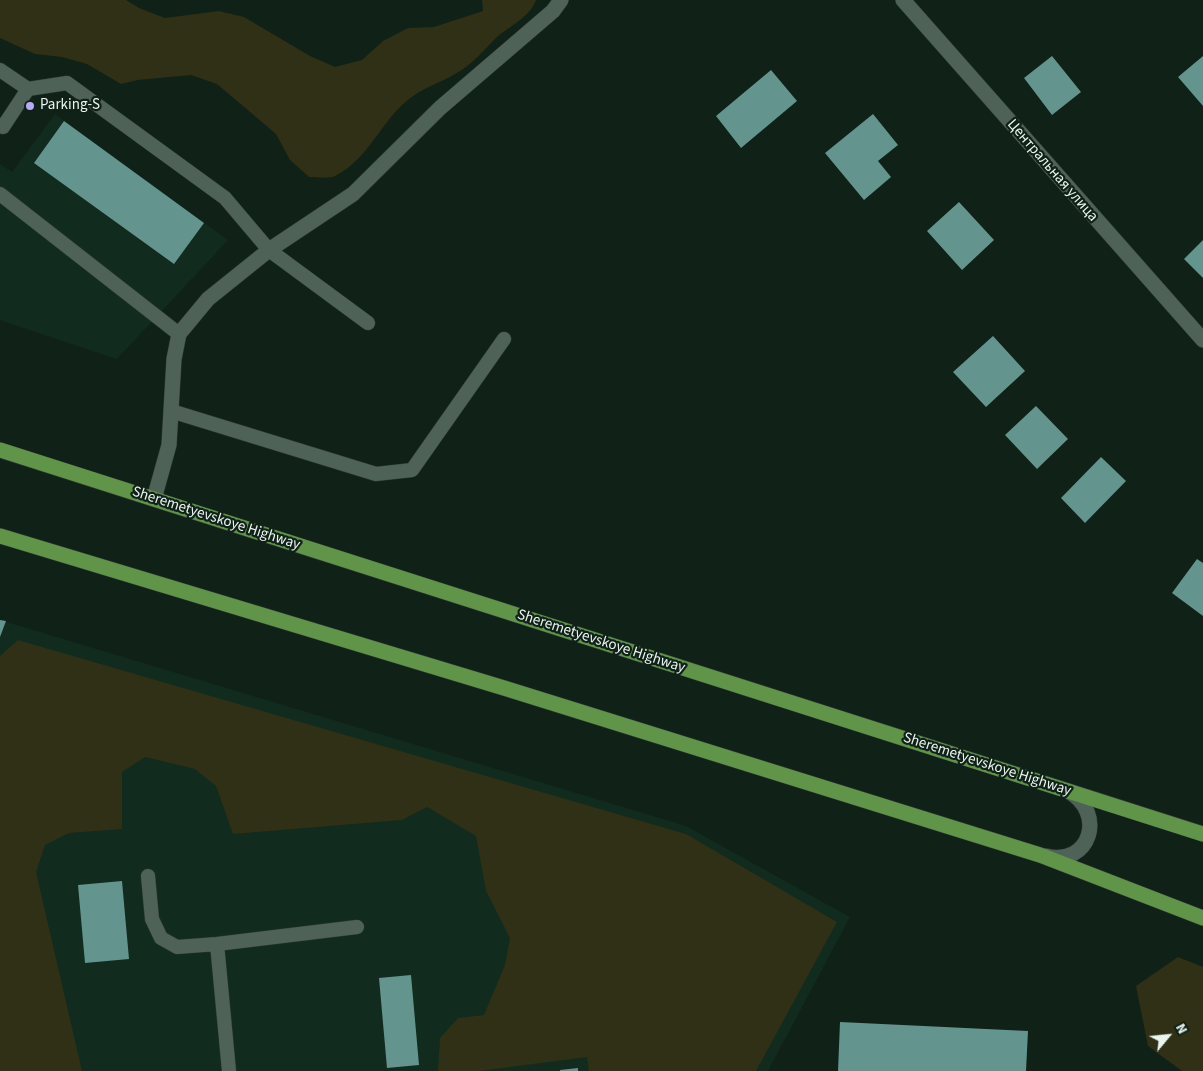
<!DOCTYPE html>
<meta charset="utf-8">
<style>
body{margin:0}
#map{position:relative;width:1203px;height:1071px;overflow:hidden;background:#102118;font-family:"Source Sans 3",sans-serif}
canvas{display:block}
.north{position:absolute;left:1143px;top:1011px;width:50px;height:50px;-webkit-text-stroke:4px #102118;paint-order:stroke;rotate:62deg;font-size:14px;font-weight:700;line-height:20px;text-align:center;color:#eaf5ef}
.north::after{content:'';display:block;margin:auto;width:18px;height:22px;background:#eaf5ef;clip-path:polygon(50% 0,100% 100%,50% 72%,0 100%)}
</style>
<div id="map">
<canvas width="1203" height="1071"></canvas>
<div class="north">N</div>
</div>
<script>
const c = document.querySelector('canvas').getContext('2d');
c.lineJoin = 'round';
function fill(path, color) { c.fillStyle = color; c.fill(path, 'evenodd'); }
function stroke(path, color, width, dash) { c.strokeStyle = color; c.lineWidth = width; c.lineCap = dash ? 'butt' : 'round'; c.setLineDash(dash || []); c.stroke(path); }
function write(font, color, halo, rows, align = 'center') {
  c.font = font + ' "Source Sans 3",sans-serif'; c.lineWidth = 4.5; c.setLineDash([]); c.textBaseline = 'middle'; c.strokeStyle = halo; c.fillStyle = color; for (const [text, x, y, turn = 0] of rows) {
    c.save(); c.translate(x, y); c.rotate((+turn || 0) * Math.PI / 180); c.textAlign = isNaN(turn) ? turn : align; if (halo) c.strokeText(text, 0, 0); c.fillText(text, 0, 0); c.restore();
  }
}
const built = new Path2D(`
 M55,114L228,240L117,359L0,320V164L12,172Z
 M0,620L686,826L850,917L768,1071H0Z`);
const green = new Path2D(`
 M0,0H126L139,8L165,18L219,11L244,17L310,56L335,67L362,60L383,41L408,28L434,27L483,11L482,0H536C530,18 507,27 495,39C481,53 473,64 455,74C440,83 422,88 409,99C380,122 369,159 335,176C329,179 317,177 309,177L290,160L276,134L217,84L191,75L138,80L121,84L87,64L62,57L35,54L0,38Z
 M18,640L686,834L837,922L756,1071H589L587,1057L479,1071H438L440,1038L458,1018L484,1015L505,965L510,938L486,891L476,836L427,807L402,820L233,834L216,786L195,769L145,757L122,772V829L69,833L45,845L36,872L82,1071H0V656Z
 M1178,957L1203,967V1071H1182L1148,1046L1136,986Z`);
const building = new Path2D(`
 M1052,56L1081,92L1052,115L1024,78Z
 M1203,56V106L1178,77Z
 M771,70L797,101L741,148L716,116Z
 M873,114L898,145L878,161L891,177L864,200L825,153Z
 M64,121L204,223L174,264L34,163Z
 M959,202L994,240L962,270L927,231Z
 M1203,240V278L1184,259Z
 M993,336L1025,371L986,407L953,372Z
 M1036,406L1068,439L1037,469L1005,435Z
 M1101,457L1126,481L1085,523L1061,498Z
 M1197,559L1203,563V616L1172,593Z
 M0,620L6,621L0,637Z
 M122,881L129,959L85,963L78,885Z
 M411,975L419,1065L387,1068L379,978Z
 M840,1022L1028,1031L1026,1071H838Z
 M578,1068V1071H560V1070Z`);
const lane = new Path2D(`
 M0,70L28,89L67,83L225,198L269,250L368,323
 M0,125L3,127L28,89
 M0,194L179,334
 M171,411L376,474L412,470L504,339
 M148,876L152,919L161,938L177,947L217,944L357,927
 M217,944L229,1071`);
const street = new Path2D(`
 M903,0L1203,340
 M154,499L169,445L174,359L179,334L208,299L269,250L353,194L440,108L553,11L561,0
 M1046,856C1090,867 1107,813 1068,791`);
const primary = new Path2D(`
 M0,450L1203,834
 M0,536L504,688L1040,855L1203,918`);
const markers = [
 [30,106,5,"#b5acf8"]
];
const poiNames = [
 ["Parking-S",40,106]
];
const streetNames = [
 ["Центральная улица",1052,171,49],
 ["Sheremetyevskoye Highway",216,519,18],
 ["Sheremetyevskoye Highway",601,642,18],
 ["Sheremetyevskoye Highway",987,765,18]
];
fill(built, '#112b1f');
fill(green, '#2f3015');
fill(building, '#64948e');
stroke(lane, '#2f3933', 15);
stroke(street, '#2f3933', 16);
stroke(primary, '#2f3933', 16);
stroke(lane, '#4f6258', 14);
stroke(street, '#4f6258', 15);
stroke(primary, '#609449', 15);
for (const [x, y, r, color] of markers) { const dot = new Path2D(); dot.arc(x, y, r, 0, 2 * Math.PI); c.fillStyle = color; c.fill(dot); stroke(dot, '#102118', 2); }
write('15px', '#eaf5ef', '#102118', poiNames, 'left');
write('15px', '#eaf5ef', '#102118', streetNames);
</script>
